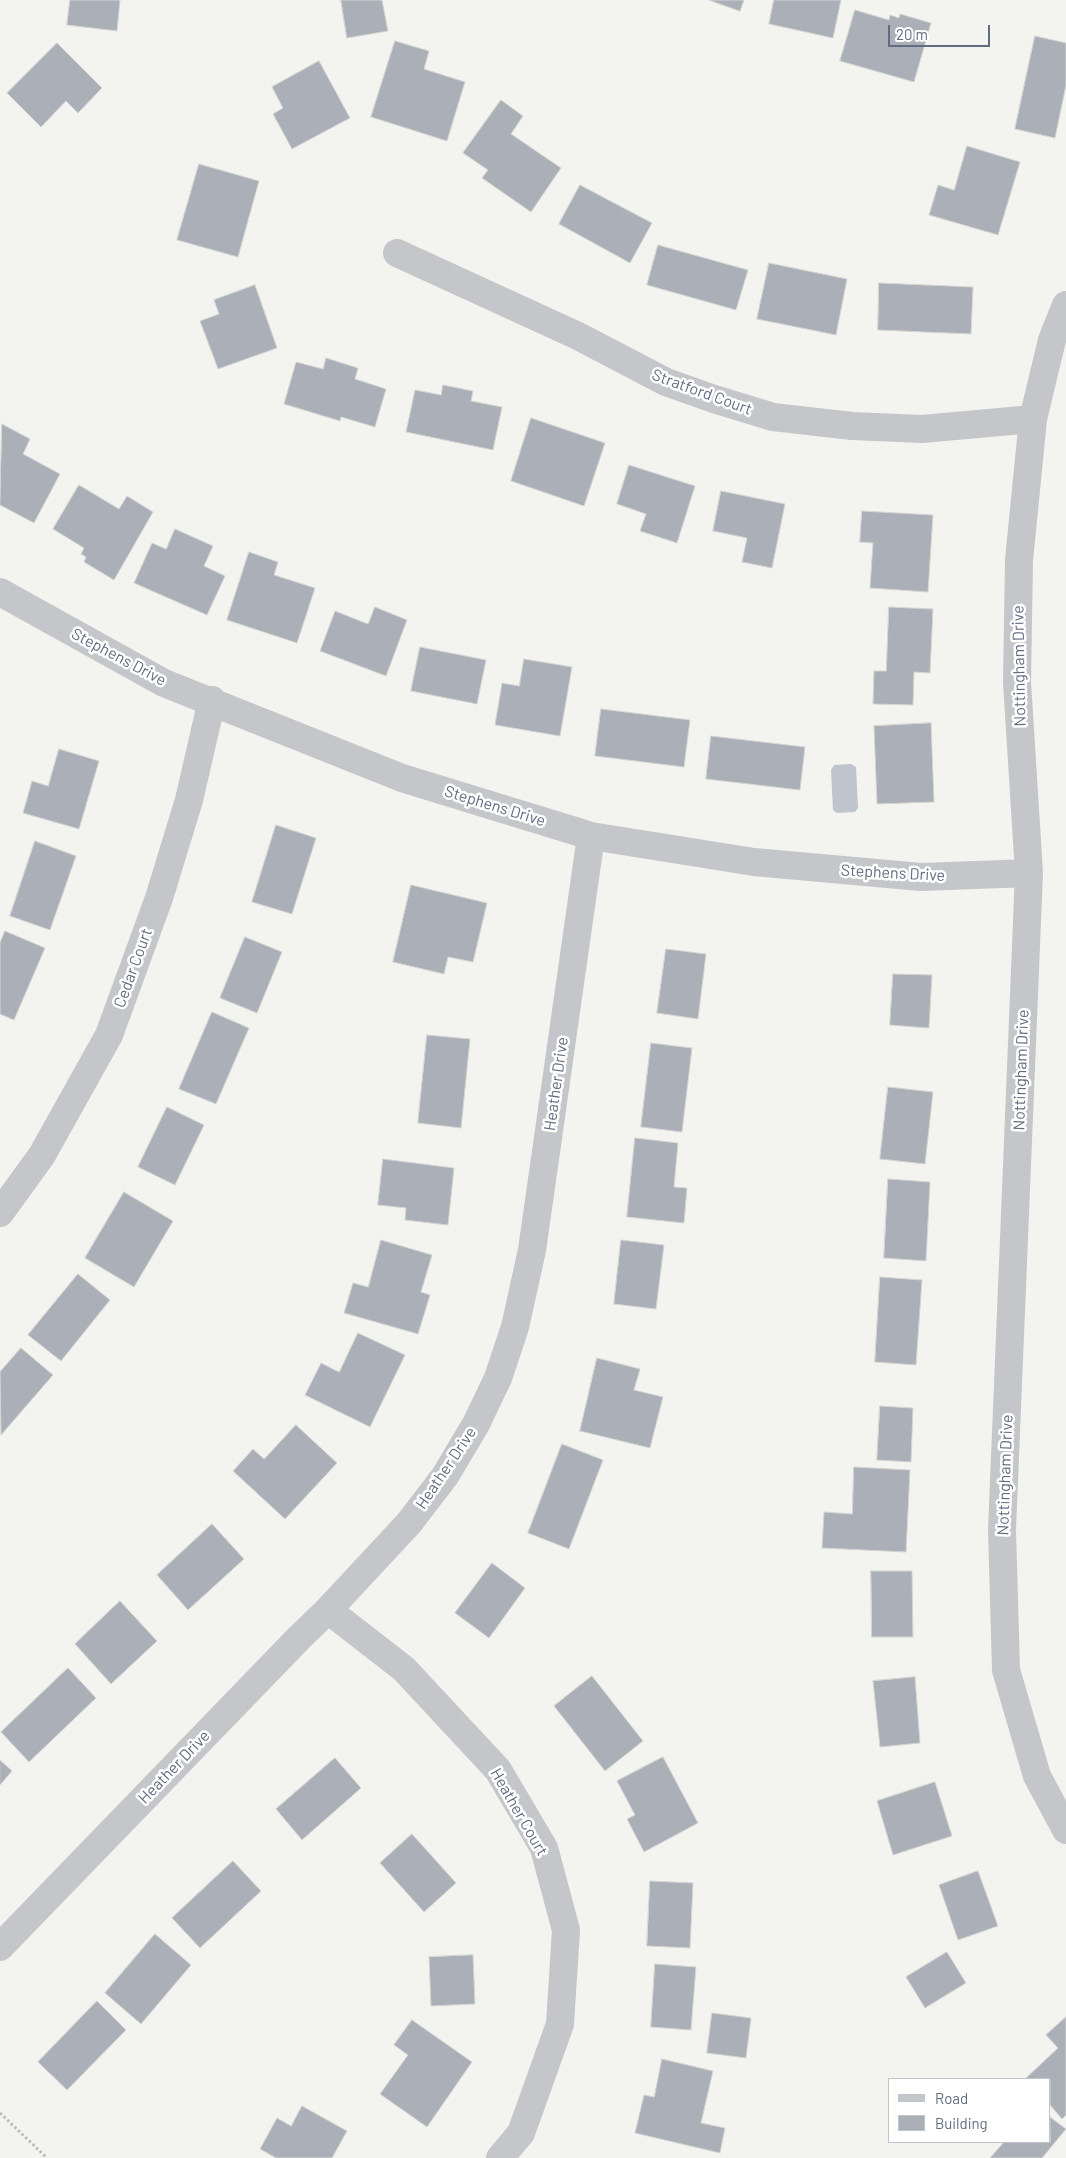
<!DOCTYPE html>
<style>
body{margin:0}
#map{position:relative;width:1066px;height:2158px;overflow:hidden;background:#f3f4ef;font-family:Barlow,sans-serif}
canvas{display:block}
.legend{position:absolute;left:888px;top:2078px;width:162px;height:65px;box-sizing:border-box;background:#fff;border:1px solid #c0c4cd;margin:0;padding:6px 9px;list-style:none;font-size:15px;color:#626c81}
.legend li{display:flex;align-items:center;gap:10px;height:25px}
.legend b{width:25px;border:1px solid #c0c4cd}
.scale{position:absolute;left:888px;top:25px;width:102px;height:22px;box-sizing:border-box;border:2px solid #626c81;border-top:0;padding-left:6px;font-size:15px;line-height:18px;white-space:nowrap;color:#626c81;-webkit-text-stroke:4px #fff;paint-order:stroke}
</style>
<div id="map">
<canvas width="1066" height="2158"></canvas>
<ul class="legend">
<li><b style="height:6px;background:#c4c6ca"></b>Road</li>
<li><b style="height:14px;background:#abb0b8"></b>Building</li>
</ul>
<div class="scale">20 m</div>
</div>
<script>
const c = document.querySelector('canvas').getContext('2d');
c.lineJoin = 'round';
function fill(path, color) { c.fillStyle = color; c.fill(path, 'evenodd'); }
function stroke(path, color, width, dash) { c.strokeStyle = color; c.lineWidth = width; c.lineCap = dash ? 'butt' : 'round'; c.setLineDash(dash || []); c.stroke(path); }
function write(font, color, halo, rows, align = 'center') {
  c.font = font + ' Barlow,sans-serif'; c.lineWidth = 5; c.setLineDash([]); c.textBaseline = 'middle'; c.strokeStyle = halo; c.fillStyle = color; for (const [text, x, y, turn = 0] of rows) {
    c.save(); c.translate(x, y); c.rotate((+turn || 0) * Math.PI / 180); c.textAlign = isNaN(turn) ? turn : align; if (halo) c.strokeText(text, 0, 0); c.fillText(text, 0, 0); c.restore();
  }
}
const water = new Path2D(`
 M851,764L856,767L858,808L855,812L837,813L833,810L831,770L834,765Z`);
const building = new Path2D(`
 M70,0H120L117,31L67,25Z
 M341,0H382L388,31L347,38Z
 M709,0H744L740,11Z
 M774,0H841L833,38L769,24Z
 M855,10L889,20L890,15L899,18L900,14L931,23L914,82L840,61Z
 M1035,36L1066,43V85L1055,138L1015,129Z
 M395,41L429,51L424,69L465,82L447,141L371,117Z
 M57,43L102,88L78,113L66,101L41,127L7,93Z
 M319,61L350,118L292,149L273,114L283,108L272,87Z
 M501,100L523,116L511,134L561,168L531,212L482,178L488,170L463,153Z
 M967,146L1020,162L998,235L929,215L938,185L954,190Z
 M199,164L259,181L238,257L177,240Z
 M580,185L652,223L630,263L559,224Z
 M658,245L748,270L736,310L647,285Z
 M769,263L847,279L836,335L757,319Z
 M879,283L973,287L971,334L878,330Z
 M255,285L277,348L218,369L200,321L219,314L214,300Z
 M326,358L358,368L355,379L386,389L375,427L341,417L340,421L284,404L296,362L323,369Z
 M443,385L473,391L471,401L502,407L493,450L406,432L415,390L441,395Z
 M531,418L605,443L584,506L511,481Z
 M2,424L30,439L23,454L60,474L34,523L0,505Z
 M629,465L695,486L677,543L640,531L646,514L617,504Z
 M79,485L119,509L127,496L153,512L114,580L84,562L86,557L81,554L84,548L53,529Z
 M721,491L785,504L772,568L742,562L747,538L713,531Z
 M862,511L933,515L928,592L870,588L873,543L860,542Z
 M175,529L213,546L204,566L225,576L207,615L134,583L152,543L166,549Z
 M249,552L278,562L274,575L315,588L297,643L227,620Z
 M375,607L407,620L386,676L320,651L335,611L368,624Z
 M889,607L933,609L930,673L914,672L913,705L873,704L874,671H886Z
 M420,647L486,660L477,704L411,691Z
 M524,659L572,667L560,736L495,725L502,683L519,686Z
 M601,709L690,720L684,767L595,756Z
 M931,723L934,802L877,804L874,726Z
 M711,736L805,747L800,790L706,779Z
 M59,749L99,761L79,829L23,813L32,781L48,786Z
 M276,825L316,838L292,914L252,902Z
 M35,841L76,856L50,930L10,916Z
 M411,885L487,903L473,962L448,957L444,974L393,962Z
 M5,931L45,948L14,1020L0,1014V943Z
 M245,937L282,952L257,1013L220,998Z
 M666,949L706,954L698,1019L657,1013Z
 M893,974L932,975L929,1028L890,1025Z
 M212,1012L249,1028L216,1104L179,1089Z
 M427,1035L470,1039L461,1128L418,1123Z
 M651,1043L692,1048L682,1132L641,1127Z
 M888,1087L933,1092L925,1164L880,1159Z
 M167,1107L204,1125L175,1185L138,1167Z
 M635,1138L678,1143L674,1187L687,1188L684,1223L627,1217Z
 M383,1159L454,1168L448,1225L405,1220L406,1208L378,1205Z
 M888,1179L930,1182L926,1261L884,1258Z
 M124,1192L173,1221L134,1287L85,1258Z
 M381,1240L432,1255L421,1292L430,1295L418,1334L344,1313L353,1283L368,1287Z
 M621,1240L664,1245L656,1309L614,1304Z
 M78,1274L110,1300L61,1361L28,1335Z
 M880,1277L922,1280L916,1365L875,1362Z
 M358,1333L405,1355L370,1427L305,1395L321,1363L339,1372Z
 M21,1348L53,1375L1,1435L0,1372Z
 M597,1358L640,1369L634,1390L663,1397L650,1448L580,1431Z
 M880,1406L913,1408L911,1462L877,1460Z
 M296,1425L337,1463L285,1519L233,1471L253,1449L264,1459Z
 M562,1444L603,1460L569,1549L528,1533Z
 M854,1467L910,1470L906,1552L822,1548L824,1512L852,1514Z
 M212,1524L244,1559L188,1610L157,1575Z
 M492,1563L525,1588L489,1638L455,1613Z
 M871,1571H912L913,1637H872Z
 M120,1601L157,1641L111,1684L75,1644Z
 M68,1668L96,1698L29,1762L1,1732Z
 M592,1676L643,1741L605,1771L554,1706Z
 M915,1677L920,1743L880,1747L873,1681Z
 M663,1757L698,1823L644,1852L627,1819L635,1815L617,1781Z
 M335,1758L361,1788L302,1840L276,1809Z
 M0,1760L12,1771L0,1785Z
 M935,1782L952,1836L893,1855L877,1801Z
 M412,1834L456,1883L424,1912L380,1863Z
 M233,1861L261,1891L200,1948L172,1918Z
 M978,1871L998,1926L958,1940L939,1885Z
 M650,1881L693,1883L690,1948L647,1946Z
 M155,1934L191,1965L141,2024L105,1993Z
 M947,1952L966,1983L925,2008L906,1977Z
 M473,1955L475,2004L431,2006L429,1957Z
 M655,1964L696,1967L691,2030L651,2027Z
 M97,2001L126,2030L67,2090L38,2062Z
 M712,2013L751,2018L746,2058L707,2053Z
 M1066,2017V2115L1062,2119L1050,2105V2079H1025L1058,2048L1046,2035Z
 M412,2020L472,2062L427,2127L380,2094L408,2055L394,2045Z
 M662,2059L713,2071L701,2123L725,2128L720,2153L635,2133L644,2095L654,2097Z
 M302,2106L347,2131L332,2158H276L260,2149L277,2118L291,2126Z
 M1050,2117L1066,2129L1042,2158H990L1004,2142H1050Z`);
const path = new Path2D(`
 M0,2113L47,2158`);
const minor = new Path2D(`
 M397,253L578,336L666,382L714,399L773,417L852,426L922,429L1033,419
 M1066,305L1052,340L1033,419L1019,560L1017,682L1029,873L1002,1530L1006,1670L1037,1776L1066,1830
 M0,592L164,683L402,778L591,836L754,862L921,877L1029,873
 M0,1213L42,1155L109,1035L159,898L189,800L212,700
 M328,1610L404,1669L498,1770L544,1848L566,1930L560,2024L521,2133L500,2158
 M0,1947L299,1638L328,1610L409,1523L445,1476L476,1424L498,1378L515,1327L532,1250L591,836`);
const streetNames = [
 ["Stratford Court",702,392,20],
 ["Stephens Drive",119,657,28],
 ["Nottingham Drive",1019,666,-91],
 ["Stephens Drive",495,806,17],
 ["Stephens Drive",893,873,3],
 ["Cedar Court",133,968,-70],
 ["Nottingham Drive",1021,1070,-88],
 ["Heather Drive",556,1084,-82],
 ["Heather Drive",446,1468,-56],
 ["Nottingham Drive",1005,1475,-88],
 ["Heather Drive",174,1767,-46],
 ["Heather Court",519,1812,60]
];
fill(water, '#bec5cc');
fill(building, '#abb0b8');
stroke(building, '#d4d5d2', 1);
stroke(path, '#bbbcbf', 3, [2.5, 2.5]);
stroke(minor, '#c4c6ca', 28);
write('16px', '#626c81', '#fff', streetNames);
</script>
